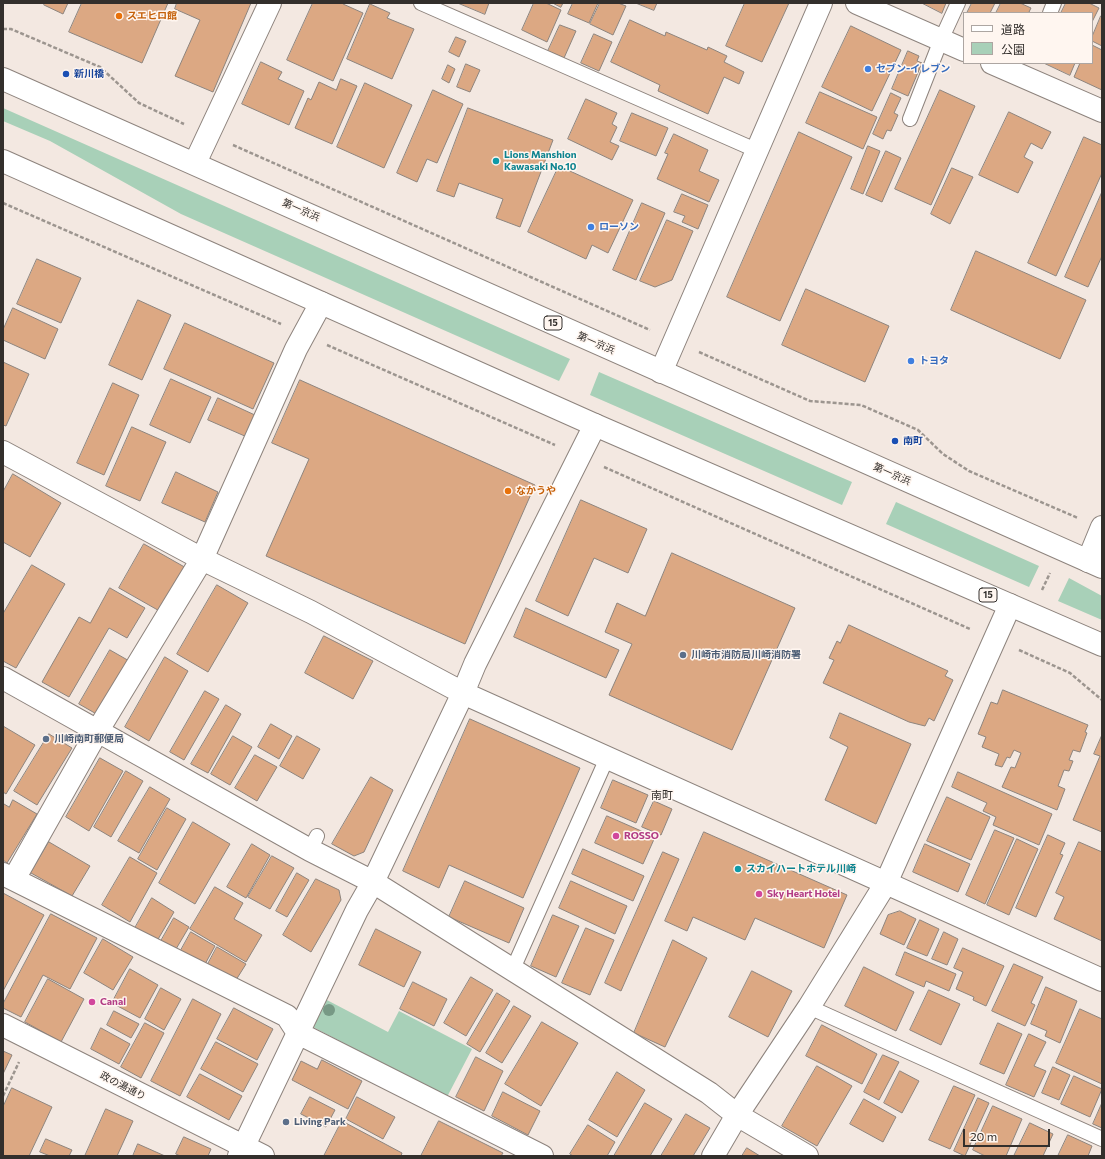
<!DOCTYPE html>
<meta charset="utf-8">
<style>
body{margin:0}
#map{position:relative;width:1105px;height:1159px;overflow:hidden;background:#f3e8e1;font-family:Commissioner,"Noto Sans JP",sans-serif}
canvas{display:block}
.frame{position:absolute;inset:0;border:4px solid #332f2c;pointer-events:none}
.legend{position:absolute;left:963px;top:12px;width:130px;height:52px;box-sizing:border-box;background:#fff6f0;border:1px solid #ada6a2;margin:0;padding:5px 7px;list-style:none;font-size:12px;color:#332f2c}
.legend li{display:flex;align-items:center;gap:8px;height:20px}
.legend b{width:20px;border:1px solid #ada6a2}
.scale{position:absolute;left:963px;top:1129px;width:87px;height:18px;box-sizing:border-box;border:2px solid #332f2c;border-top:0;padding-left:5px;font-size:12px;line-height:14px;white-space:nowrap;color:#332f2c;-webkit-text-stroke:3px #fff6f0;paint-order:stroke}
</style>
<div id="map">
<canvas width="1105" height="1159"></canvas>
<div class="frame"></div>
<ul class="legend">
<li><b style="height:5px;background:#fff"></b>道路</li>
<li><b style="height:11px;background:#a8d0b8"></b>公園</li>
</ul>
<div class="scale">20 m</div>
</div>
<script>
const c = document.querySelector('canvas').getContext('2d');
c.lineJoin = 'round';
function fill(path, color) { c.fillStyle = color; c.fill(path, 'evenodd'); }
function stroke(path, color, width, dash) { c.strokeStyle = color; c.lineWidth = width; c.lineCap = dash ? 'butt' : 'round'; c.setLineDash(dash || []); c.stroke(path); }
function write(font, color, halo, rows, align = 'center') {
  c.font = font + ' Commissioner,"Noto Sans JP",sans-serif'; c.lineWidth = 3; c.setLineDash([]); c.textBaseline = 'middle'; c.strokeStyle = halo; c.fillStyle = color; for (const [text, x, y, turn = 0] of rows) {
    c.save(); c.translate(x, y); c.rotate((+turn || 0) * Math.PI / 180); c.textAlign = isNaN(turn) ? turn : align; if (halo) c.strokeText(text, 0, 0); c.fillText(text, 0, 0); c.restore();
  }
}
const green = new Path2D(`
 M3,108L570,359L559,381L181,214L50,141L3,121Z
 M599,372L852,482L842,505L590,395Z
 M896,502L1039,566L1029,587L886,524Z
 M1069,578L1102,596V620L1058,601Z
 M325,999L388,1032L399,1011L472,1049L447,1097L311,1026Z`);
const building = new Path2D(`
 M45,3H68L63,14L44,5Z
 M82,3H168L142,63L69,32Z
 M177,3H251L213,92L175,76L200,20L175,9Z
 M313,3H344L343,4L363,13L333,81L287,60Z
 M458,3H489L485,14Z
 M534,3H546L561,10L547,42L522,30Z
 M553,3H563L561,7Z
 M573,3H598L589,23L568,14Z
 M600,3H618L626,6L613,35L590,24Z
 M636,3H657L654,10Z
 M745,3H789L762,62L726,46Z
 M922,3H946L942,13Z
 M972,3H995L990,13H967Z
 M1001,3H1020L1031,8L1029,12L1032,13H996Z
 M1066,3H1089L1099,8L1092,22V13H1061Z
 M370,4L390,13L387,18L414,29L392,79L347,59Z
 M1101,16H1102V46L1092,41V37Z
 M630,20L665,36L666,32L707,50L708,47L727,56L724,62L744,72L739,84L724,77L708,114L658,91L660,85L611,62Z
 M560,25L576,31L564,58L548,51Z
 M851,26L901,50L872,111L822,87Z
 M594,34L612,42L599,71L581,63Z
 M456,37L466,41L459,57L449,52Z
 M1092,45L1102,50V90L1074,77L1080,63H1092Z
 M908,51L919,56L917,61L922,63L908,96L892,89Z
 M261,62L282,72L278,79L304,91L289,125L242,104Z
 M1044,63H1075L1070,75Z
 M466,64L480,70L470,92L457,87Z
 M448,65L455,69L449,83L442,79Z
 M341,79L357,86L332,144L295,128L308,98L311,100L319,82L336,90Z
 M365,83L412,105L384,168L337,147Z
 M433,90L463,104L437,163L427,159L417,182L397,173Z
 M940,90L975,106L931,205L895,189Z
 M820,92L877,117L863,149L806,123Z
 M891,93L901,98L894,113L898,115L891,131L887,130L883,139L873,134Z
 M586,99L617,113L612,124L617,127L610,142L619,146L612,160L568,139Z
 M468,108L553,140L520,227L496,218L503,199L459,183L454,197L437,191Z
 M1009,112L1051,132L1042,149L1031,143L1024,157L1033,162L1018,193L979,175Z
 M632,113L668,128L656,156L620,141Z
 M799,132L852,157L780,321L727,297Z
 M674,134L708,150L699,171L719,180L709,202L657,179L668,154L665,153Z
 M1084,137L1102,145V173L1056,276L1028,263Z
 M868,146L880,151L863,194L851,189Z
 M886,151L901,158L882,202L866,195Z
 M559,166L633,200L608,253L592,245L586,259L528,232Z
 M952,168L973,177L950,224L931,214Z
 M1102,192V256L1088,287L1065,277Z
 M682,194L708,205L698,229L682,222L685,216L674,212Z
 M642,203L665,213L636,280L613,270Z
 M667,220L693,231L672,280L655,287L640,281Z
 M976,251L1086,300L1060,359L951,310Z
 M37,259L81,278L61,323L17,304Z
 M806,289L889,326L865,382L782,345Z
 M138,300L171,315L142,380L109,365Z
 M13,308L58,329L45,359L3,340V330Z
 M185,323L274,363L253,409L164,369Z
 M3,362L29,374L6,426L3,425Z
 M171,379L211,397L190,443L150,425Z
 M300,380L535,485L465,644L266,556L309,459L272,443Z
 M113,383L139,395L104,475L77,463Z
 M218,398L257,416L247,437L208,420Z
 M132,427L166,442L140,501L106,486Z
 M176,472L218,492L205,522L162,503Z
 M13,474L61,503L30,557L3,542V492Z
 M581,500L647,529L628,573L594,558L568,616L536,601Z
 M144,544L188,569L163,613L119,588Z
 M672,553L795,608L732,750L609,695L632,644L605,632L617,603L645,616Z
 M32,565L65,584L16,668L3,661V614Z
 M217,585L248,603L208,672L177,654Z
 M110,588L145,608L127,638L109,628L69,697L42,682L79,617L90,623Z
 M526,608L619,650L606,678L514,637Z
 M849,625L948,671L945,676L953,680L934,721L929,718L925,726L909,722L823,683L834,660L829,658L837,641L840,643Z
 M324,636L373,661L353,699L305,673Z
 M110,650L131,662L100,716L79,704Z
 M165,657L188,671L149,741L125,727Z
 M1003,690L1088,725L1085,732L1087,733L1080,752L1073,750L1069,760L1073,761L1069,771L1064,770L1058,786L1065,789L1057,810L1002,787L1011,767L1015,768L1021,753L1014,750L1010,758L1007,757L1002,767L995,765L999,754L982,747L986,737L978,734L991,702L997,704Z
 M205,691L219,699L184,760L170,752Z
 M226,705L241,714L208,773L191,764Z
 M840,713L911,744L876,824L825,800L848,747L830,738Z
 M470,719L580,768L523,898L449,865L439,888L403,871Z
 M271,724L292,736L279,759L258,747Z
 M3,726L35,745L6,794L3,792Z
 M49,734L72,748L37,805L14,791Z
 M1102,735V832L1073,820L1100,756L1094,754Z
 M233,736L252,747L230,785L211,774Z
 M297,736L320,749L303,779L280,766Z
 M255,755L277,767L257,801L235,788Z
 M100,758L123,771L89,831L66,817Z
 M126,771L143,781L111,837L94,827Z
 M958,772L1052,814L1039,845L993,825L996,817L983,811L987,803L952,787Z
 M371,777L393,790L364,852L354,856L332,844Z
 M613,780L648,795L636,823L601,808Z
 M150,787L170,799L139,853L118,841Z
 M947,797L990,817L971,860L927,841Z
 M13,800L37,814L7,863L3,860V805L4,804L9,807Z
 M654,801L672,809L661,835L642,827Z
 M167,808L186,819L157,870L138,859Z
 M607,816L655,837L643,864L595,843Z
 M193,822L230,844L195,904L159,883Z
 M995,830L1014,838L985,904L966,895Z
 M704,832L847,895L824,948L755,918L745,940L693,917L687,931L665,921Z
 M1048,835L1065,843L1060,854L1063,855L1036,917L1016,908Z
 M1017,839L1038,849L1009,915L987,905Z
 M49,842L90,866L72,896L31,873Z
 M1079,842L1102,852V941L1054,919L1064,897L1056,893Z
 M252,844L270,855L246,898L227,887Z
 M925,844L970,864L958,892L913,872Z
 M583,849L644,876L633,901L572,874Z
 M663,852L679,859L621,991L605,983Z
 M272,856L294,868L270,909L248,897Z
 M130,857L157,873L130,922L102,905Z
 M297,873L309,880L287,917L276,911Z
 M316,879L339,890L341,900L311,952L283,935Z
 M465,881L524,908L509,943L449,917Z
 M571,881L627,906L615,934L559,908Z
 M215,887L243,903L234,919L262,935L246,962L190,929Z
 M3,893L44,915L3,991Z
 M152,898L174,912L157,941L135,928Z
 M900,911L916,919L904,945L880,934L888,915Z
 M51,914L97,938L70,989L43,975L21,1017L3,1008V1004Z
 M553,915L579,926L556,977L531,966Z
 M174,918L189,927L176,949L161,941Z
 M920,920L939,929L927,956L907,948Z
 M586,928L614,940L590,995L562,983Z
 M376,929L421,952L404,987L359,965Z
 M191,932L215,946L204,966L180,952Z
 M944,932L958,939L947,965L932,959Z
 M103,939L133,957L113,990L84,973Z
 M673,940L707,958L665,1047L634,1033Z
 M217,947L246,964L236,980L208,964Z
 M963,948L1004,966L986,1006L973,1000L974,997L956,989L963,972L954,968Z
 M905,952L956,974L949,991L926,981L924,987L896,975Z
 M1014,964L1043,977L1031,1003L1035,1005L1025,1026L992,1011Z
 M864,967L914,992L896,1031L845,1006Z
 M130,969L158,985L140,1018L112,1003Z
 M752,971L792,991L768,1037L729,1017Z
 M471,977L493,990L466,1036L444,1023Z
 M48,979L84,999L61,1042L25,1022Z
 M413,982L447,999L434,1026L400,1009Z
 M1046,987L1077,1001L1060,1043L1045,1036L1047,1031L1031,1024Z
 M161,988L181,999L164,1030L145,1019Z
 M929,990L960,1004L941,1045L910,1030Z
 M497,993L510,1001L480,1052L467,1044Z
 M193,999L221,1014L180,1096L151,1081Z
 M514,1006L531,1016L502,1063L486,1053Z
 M234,1008L273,1029L257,1060L217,1039Z
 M1080,1009L1102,1019V1084L1056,1063Z
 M114,1011L139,1024L131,1038L107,1025Z
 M542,1022L578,1043L541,1106L505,1084Z
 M145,1023L164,1033L141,1078L121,1067Z
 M998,1023L1022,1034L1004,1074L980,1064Z
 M822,1025L877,1054L862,1084L806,1056Z
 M101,1028L130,1044L119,1064L91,1049Z
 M1029,1034L1046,1042L1034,1066L1046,1071L1034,1097L1006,1085Z
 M216,1042L258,1064L243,1092L201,1069Z
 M3,1051L12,1055L3,1074Z
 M883,1055L899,1062L879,1100L864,1092Z
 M476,1057L503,1071L484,1111L456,1097Z
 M322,1060L362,1081L348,1109L292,1080L301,1061L317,1069Z
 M817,1066L852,1086L817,1146L782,1126Z
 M1053,1067L1070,1075L1059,1100L1042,1093Z
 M900,1071L919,1081L902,1113L884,1103Z
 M617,1072L645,1090L617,1137L589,1120Z
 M200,1074L242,1096L229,1120L187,1097Z
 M1074,1076L1102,1089L1090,1117L1061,1104Z
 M954,1086L975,1095L950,1149L929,1140Z
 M12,1088L52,1107L29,1156H3V1107Z
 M503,1092L540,1111L528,1135L492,1116Z
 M310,1097L335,1110L326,1127L301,1114Z
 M357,1097L395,1117L383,1139L346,1119Z
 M978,1098L989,1103L965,1156L954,1151Z
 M864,1099L896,1117L883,1142L850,1124Z
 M645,1103L672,1119L650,1156H614Z
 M1102,1103V1128L1093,1124Z
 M993,1106L1022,1119L1006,1156H985L973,1150Z
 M106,1109L133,1121L117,1156H85Z
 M686,1114L710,1128L693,1156H661Z
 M342,1121L402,1153L401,1156H324Z
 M439,1121L503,1153L501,1156H421Z
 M1030,1123L1053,1134L1043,1156H1014Z
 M588,1125L615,1142L607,1156H573L570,1154Z
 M1068,1135L1092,1146L1088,1156H1058Z
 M184,1137L211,1149L208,1156H180L176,1154Z
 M46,1139L72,1150L69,1156H50L40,1152Z
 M138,1144L165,1156H133Z
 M747,1148L760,1156H742Z`);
const path = new Path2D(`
 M3,29H11L100,67L139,103L184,124
 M233,145L650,330
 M3,203L281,324
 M327,345L555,445
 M699,352L810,401L861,405L918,430L943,454L969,471L1078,518
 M604,467L970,629
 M1042,590L1050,573
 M1019,650L1070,673L1102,700
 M3,1096L19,1062`);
const service = new Path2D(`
 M421,3L758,151
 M1050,13L1054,3
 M910,119L941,40L958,3
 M310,850L317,836
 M512,971L607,758
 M809,1007L1102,1139`);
const minor = new Path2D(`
 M857,3L964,50
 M992,63L1102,111
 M195,163L270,3
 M3,452L202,559L311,612L463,693L1102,980
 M1088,561L1102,527
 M3,678L310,850L373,882L709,1093L737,1115L807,1156
 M3,874L287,1016L298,1033L542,1156
 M14,879L98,730L202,559L296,349L321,303
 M3,1025L263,1156
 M239,1156L357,910L373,882L463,693L475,664L595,425
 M713,1156L737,1115L809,1007L886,883L1010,605`);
const tertiary = new Path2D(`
 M661,372L821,3`);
const trunk = new Path2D(`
 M3,79L1102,567
 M3,161L595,425L1102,645`);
const trees = [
 [329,1010]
];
const markers = [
 [119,16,4,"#e8710a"],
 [868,69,4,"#3f7fe0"],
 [66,74,4,"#1a4fb4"],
 [496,161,4,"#0f9aa8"],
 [591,227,4,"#3f7fe0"],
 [911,361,4,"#3f7fe0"],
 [895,441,4,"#1a4fb4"],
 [508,491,4,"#e8710a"],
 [683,655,4,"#5c6f8a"],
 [46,739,4,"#5c6f8a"],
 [616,836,4,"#d1479c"],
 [738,869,4,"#0f9aa8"],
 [759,894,4,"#d1479c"],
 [92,1002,4,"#d1479c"],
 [286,1122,4,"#5c6f8a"]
];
const shields = [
 [553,323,18],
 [988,595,18]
];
const shieldNames = [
 ["15",553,323],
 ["15",988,595]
];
const foodNames = [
 ["スエヒロ館",127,16],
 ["なかうや",516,491]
];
const shopNames = [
 ["セブン-イレブン",876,69],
 ["ローソン",599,227],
 ["トヨタ",919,361]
];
const transitNames = [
 ["新川橋",74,74],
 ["南町",903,441]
];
const cultureNames = [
 ["Lions Manshion",504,155],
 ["Kawasaki No.10",504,167],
 ["スカイハートホテル川崎",746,869]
];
const streetNames = [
 ["第一京浜",301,210,24],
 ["第一京浜",596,343,24],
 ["第一京浜",892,474,24],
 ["政の湯通り",123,1086,27]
];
const serviceNames = [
 ["川崎市消防局川崎消防署",691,655],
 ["川崎南町郵便局",54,739],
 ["Living Park",294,1122]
];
const hotelNames = [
 ["ROSSO",624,836],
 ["Sky Heart Hotel",767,894],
 ["Canal",100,1002]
];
const neighbourhoodNames = [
 ["南町",662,795]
];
fill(green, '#a8d0b8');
fill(building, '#dca883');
stroke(building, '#8d847d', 1);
stroke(service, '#8d837d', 16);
stroke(minor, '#8d837d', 24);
stroke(tertiary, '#8d837d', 24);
stroke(trunk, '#8d837d', 24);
stroke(path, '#9c958f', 2.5, [4, 2]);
stroke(service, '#fff', 14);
stroke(minor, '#fff', 22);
stroke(tertiary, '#fff', 22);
stroke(trunk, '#fff', 22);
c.fillStyle = '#779985';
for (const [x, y] of trees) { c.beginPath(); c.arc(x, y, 6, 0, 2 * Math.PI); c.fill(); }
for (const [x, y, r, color] of markers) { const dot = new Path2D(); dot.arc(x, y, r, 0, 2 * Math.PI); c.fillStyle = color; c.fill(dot); stroke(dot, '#fff6f0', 1.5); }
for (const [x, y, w] of shields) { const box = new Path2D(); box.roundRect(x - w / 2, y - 7, w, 14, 3); c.fillStyle = '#fff6f0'; c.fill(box); stroke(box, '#332f2c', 1); }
write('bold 9px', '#332f2c', null, shieldNames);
write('bold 10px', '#c56008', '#fff6f0', foodNames, 'left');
write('bold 10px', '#366cbe', '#fff6f0', shopNames, 'left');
write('bold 10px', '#164399', '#fff6f0', transitNames, 'left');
write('bold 10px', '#0d838f', '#fff6f0', cultureNames, 'left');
write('10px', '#332f2c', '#fff6f0', streetNames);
write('bold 10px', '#4e5e75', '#fff6f0', serviceNames, 'left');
write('bold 10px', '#b23c85', '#fff6f0', hotelNames, 'left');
write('11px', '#332f2c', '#fff6f0', neighbourhoodNames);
</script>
